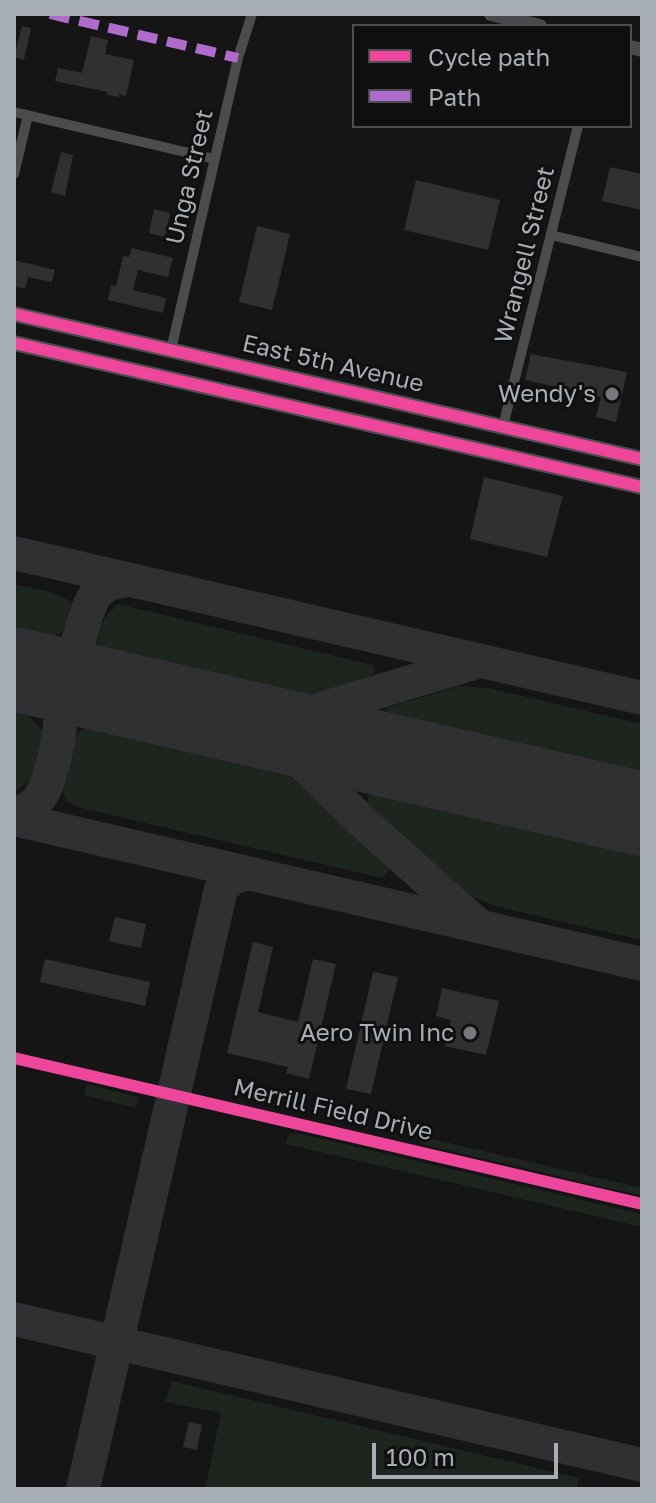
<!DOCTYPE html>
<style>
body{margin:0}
#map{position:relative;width:656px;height:1503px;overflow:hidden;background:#151516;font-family:"Golos Text",sans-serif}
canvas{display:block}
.frame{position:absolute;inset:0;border:16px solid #a8aeb5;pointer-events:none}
.legend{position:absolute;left:352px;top:24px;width:280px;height:104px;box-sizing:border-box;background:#101011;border:2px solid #4d4f53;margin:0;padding:10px 14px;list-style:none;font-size:24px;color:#a8aeb5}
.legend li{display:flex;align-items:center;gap:16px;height:40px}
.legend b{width:40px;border:2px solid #4d4f53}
.scale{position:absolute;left:372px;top:1443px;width:186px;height:36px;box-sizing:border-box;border:4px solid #a8aeb5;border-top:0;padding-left:10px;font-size:24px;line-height:28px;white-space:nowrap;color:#a8aeb5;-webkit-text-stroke:6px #101011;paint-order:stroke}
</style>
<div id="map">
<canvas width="656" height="1503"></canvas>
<div class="frame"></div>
<ul class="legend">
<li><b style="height:10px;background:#ed469a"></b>Cycle path</li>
<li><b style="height:10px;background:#b06ccc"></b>Path</li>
</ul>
<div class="scale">100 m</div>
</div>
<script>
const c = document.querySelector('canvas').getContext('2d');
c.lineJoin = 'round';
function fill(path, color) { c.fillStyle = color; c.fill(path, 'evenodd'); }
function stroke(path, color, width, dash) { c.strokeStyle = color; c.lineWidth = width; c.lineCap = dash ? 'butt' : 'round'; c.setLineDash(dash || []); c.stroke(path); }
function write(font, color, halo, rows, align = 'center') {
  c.font = font + ' "Golos Text",sans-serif'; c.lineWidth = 6; c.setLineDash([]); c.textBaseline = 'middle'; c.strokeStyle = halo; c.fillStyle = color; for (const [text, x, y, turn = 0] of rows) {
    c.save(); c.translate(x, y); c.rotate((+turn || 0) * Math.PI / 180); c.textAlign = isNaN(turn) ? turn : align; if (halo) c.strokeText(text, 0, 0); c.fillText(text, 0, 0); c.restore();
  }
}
const green = new Path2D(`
 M14,584L51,592L72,602L66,630L45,641L14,633Z
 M118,604L373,665L375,672L366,680L290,699L107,655L96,640L105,617Z
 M459,686L488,688L642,724V779L387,716L386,708Z
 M14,709L26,712L44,733L35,776L14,792Z
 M88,725L282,769L385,863L389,870L382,878L77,807L67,801L60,787L73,738Z
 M371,790L642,852V940L498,907L473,897L366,804Z
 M87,1084L138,1097L136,1108L84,1095Z
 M297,1133L642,1214V1227L286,1144L289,1134Z
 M419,1136L642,1188V1196L421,1144L417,1137Z
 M171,1381L579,1478L577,1489H205L221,1413L166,1402Z`);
const taxiway = new Path2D(`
 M14,553L642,698
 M79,642C81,669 93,682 117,693
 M29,673C110,668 59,580 132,580
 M242,722L281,743L366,825L477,924
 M243,722L284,720L477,662
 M14,814C25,811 34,807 40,797C51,782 65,722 59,704C54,689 43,681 29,673
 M14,819L642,964
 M14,1319L642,1465
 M83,1489L221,889L232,878L247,873`);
const runway = new Path2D(`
 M14,669L642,814`);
const building = new Path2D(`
 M22,26L31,28L24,60L14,57Z
 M91,36L108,40L105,54L134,60L126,96L119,94V97L107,95V92L55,81L58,68L82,73Z
 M61,152L73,155L65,196L51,192Z
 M610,167L642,174V210L602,201Z
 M416,180L500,200L488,250L404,230Z
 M154,209L170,213L165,237L149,233Z
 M257,226L290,234L272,310L239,302Z
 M132,248L173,258L168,277L138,270L133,290L166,298L163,313L108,300L111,285L116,286L123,256L129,257Z
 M14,260L55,270L52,282L28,277L25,289L14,286Z
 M531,354L627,372L616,422L596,417L601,397L525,380Z
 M484,477L563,496L547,557L470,539Z
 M115,917L146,924L141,948L109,941Z
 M253,942L273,947L258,1012L298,1022L313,959L336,964L309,1079L286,1073L288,1067L227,1053Z
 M45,959L150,982L145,1006L40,982Z
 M373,972L398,977L371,1094L346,1089Z
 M442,988L499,1001L486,1055L445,1046L451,1020L436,1016Z
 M189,1422L202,1425L197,1450L183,1447Z`);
const minor = new Path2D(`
 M14,112L215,159
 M14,174L28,115
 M551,235L642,257
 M171,350L238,58L252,14
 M503,426L578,126
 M14,1058L642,1204`);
const secondary = new Path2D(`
 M491,14L540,26
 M630,47L642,50`);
const trunk = new Path2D(`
 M14,314L642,459
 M14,343L642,487`);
const quiet = new Path2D(`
 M50,14L238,58`);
const cycleway = new Path2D(`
 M14,314L642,459
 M14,343L642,487
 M14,1058L642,1204`);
const markers = [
 [612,394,8,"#75787d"],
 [470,1033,8,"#75787d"]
];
const streetNames = [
 ["Unga Street",190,177,-77],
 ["Wrangell Street",525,255,-76],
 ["East 5th Avenue",333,364,13],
 ["Merrill Field Drive",333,1110,13]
];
const poiNames = [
 ["Wendy's",596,394],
 ["Aero Twin Inc",454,1033]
];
fill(green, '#1e241e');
stroke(taxiway, '#303032', 34);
stroke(runway, '#303032', 84);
fill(building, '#303031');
stroke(minor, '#4a4c4e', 10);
stroke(secondary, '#494a4c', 14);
stroke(trunk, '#4c4e50', 16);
stroke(quiet, '#b06ccc', 10, [20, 10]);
stroke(cycleway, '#ed469a', 12);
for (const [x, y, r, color] of markers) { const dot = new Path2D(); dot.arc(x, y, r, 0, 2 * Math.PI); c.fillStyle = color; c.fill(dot); stroke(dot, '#101011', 3); }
write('24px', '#a8aeb5', '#101011', streetNames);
write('24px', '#a8aeb5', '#101011', poiNames, 'right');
</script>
